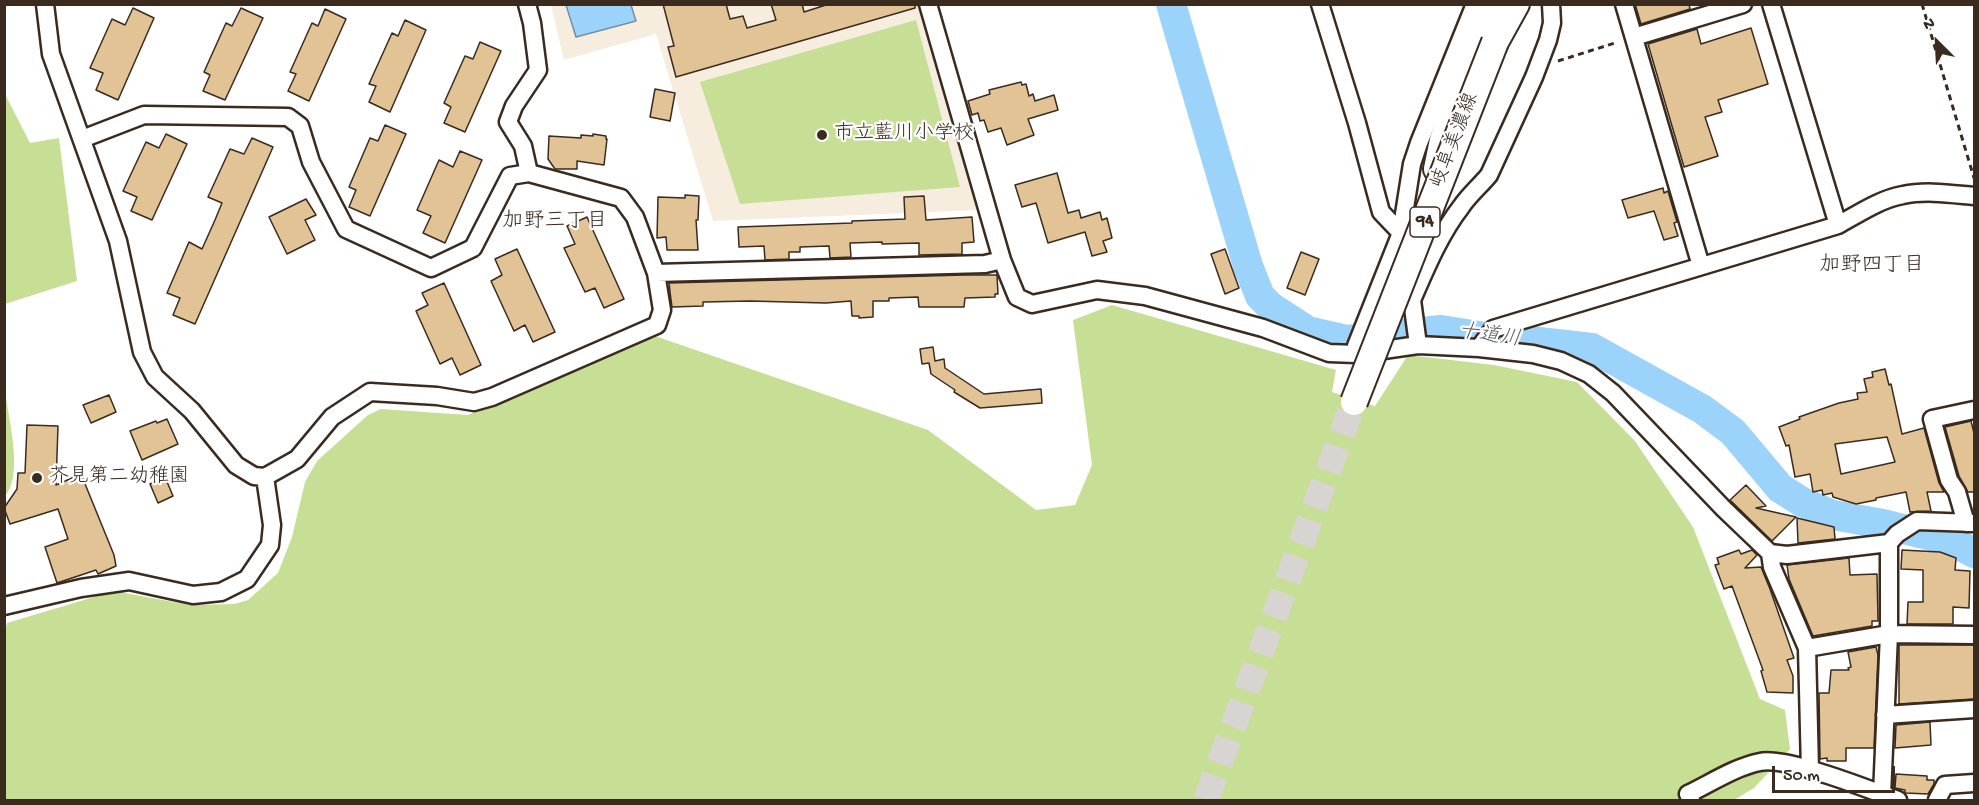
<!DOCTYPE html>
<meta charset="utf-8">
<style>
body{margin:0}
#map{position:relative;width:1979px;height:805px;overflow:hidden;background:#fff;font-family:"Gochi Hand",sans-serif}
canvas{display:block}
.frame{position:absolute;inset:0;border:6px solid #3b2a1e;pointer-events:none}
.north{position:absolute;left:1907px;top:12px;width:60px;height:60px;-webkit-text-stroke:4px #fff;paint-order:stroke;rotate:336deg;font-size:16px;font-weight:700;line-height:24px;text-align:center;color:#3b2a1e}
.north::after{content:'';display:block;margin:auto;width:21px;height:27px;background:#3b2a1e;clip-path:polygon(50% 0,100% 100%,50% 72%,0 100%)}
.scale{position:absolute;left:1772px;top:766px;width:123px;height:27px;box-sizing:border-box;border:3px solid #3b2a1e;border-top:0;padding-left:8px;font-size:18px;line-height:21px;white-space:nowrap;color:#3b2a1e;-webkit-text-stroke:4px #fff;paint-order:stroke}
</style>
<div id="map">
<canvas width="1979" height="805"></canvas>
<div class="frame"></div>
<div class="north">N</div>
<div class="scale">50 m</div>
</div>
<script>
const c = document.querySelector('canvas').getContext('2d');
c.lineJoin = 'round';
function fill(path, color) { c.fillStyle = color; c.fill(path, 'evenodd'); }
function stroke(path, color, width, dash) { c.strokeStyle = color; c.lineWidth = width; c.lineCap = dash ? 'butt' : 'round'; c.setLineDash(dash || []); c.stroke(path); }
function write(font, color, halo, rows, align = 'center') {
  c.font = font + ' "Gochi Hand","Klee One",sans-serif'; c.lineWidth = 4.5; c.setLineDash([]); c.textBaseline = 'middle'; c.strokeStyle = halo; c.fillStyle = color; for (const [text, x, y, turn = 0] of rows) {
    c.save(); c.translate(x, y); c.rotate((+turn || 0) * Math.PI / 180); c.textAlign = isNaN(turn) ? turn : align; if (halo) c.strokeText(text, 0, 0); c.fillText(text, 0, 0); c.restore();
  }
}
const built = new Path2D(`
 M551,5H920L978,210L713,221L656,34L564,60Z`);
const green = new Path2D(`
 M916,20L960,187L740,204L700,82Z
 M4,92L30,143L59,138L77,281L5,304Z
 M1112,305L1336,370L1332,392L1375,406L1408,355L1494,365L1577,382L1635,441L1693,527L1760,699L1785,710L1790,749L1754,788L1734,800H5L4,637L7,623L114,591L190,605L234,604L248,600L278,573L292,537L305,482L317,461L368,415L381,409L468,415L649,334L928,430L1036,510L1075,505L1092,465L1073,320Z
 M5,390C8,418 24,474 5,496Z`);
const water = new Path2D(`
 M566,5H631L636,21L576,37Z`);
const river = new Path2D(`
 M1171,4L1248,266L1260,296L1271,307L1308,331L1347,340L1441,330L1498,339L1504,338L1592,348L1702,409L1733,432L1780,488L1802,502L1833,515L1883,524L1952,541L1974,553`);
const building = new Path2D(`
 M663,4H726L730,19L743,16L747,28L776,20L771,4H802L804,12L829,4H915V8L676,77L668,47L674,46Z
 M1635,4H1689L1690,9L1641,24Z
 M133,8L154,18L118,100L96,90L103,73L90,68L112,19L125,25Z
 M241,8L263,18L225,100L203,91L210,75L204,72L226,23L232,26Z
 M325,9L346,19L309,101L288,91L296,74L290,72L312,23L318,26Z
 M405,20L426,30L390,112L369,102L376,86L369,84L392,33L398,36Z
 M1751,28L1768,84L1718,100L1722,112L1705,117L1718,156L1684,167L1648,44L1697,29L1701,44Z
 M480,42L501,51L465,132L444,123L451,107L444,103L465,56L473,59Z
 M1021,82L1022,85L1026,84L1029,96L1033,94L1035,101L1054,95L1058,110L1028,119L1034,135L1007,145L1001,128L988,132L984,120L980,121L978,113L972,115L968,101L990,94L989,90Z
 M655,89L675,93L670,121L650,117Z
 M385,125L406,134L370,216L349,207L356,190L349,187L370,138L378,141Z
 M166,134L187,144L152,220L131,211L137,197L123,191L146,142L159,148Z
 M593,134L606,136V139H607L604,165L577,161V169H555L548,159L549,136L581,138V135L593,136Z
 M252,138L273,147L195,324L173,315L180,298L167,293L189,242L202,249L215,220L222,203L208,197L230,149L244,154Z
 M460,151L482,160L445,243L423,233L431,216L417,210L439,160L453,167Z
 M1057,173L1068,213L1079,210L1081,218L1100,212L1102,220L1107,218L1112,238L1103,241L1107,252L1092,256L1085,232L1048,243L1036,203L1022,207L1015,185Z
 M1663,188L1664,193L1668,191L1677,222L1674,223L1678,236L1664,240L1654,211L1628,218L1622,200Z
 M685,195L699,196L698,220H696L698,250H667L666,237L657,238L658,197L685,198Z
 M924,196L926,220L972,217L974,242L962,243V254L919,255V243L882,244V242L850,243L851,257L830,258L829,246L800,247V252H789V259L765,260L764,246L739,247L738,227L852,223V221L905,219L904,197Z
 M306,199L316,215L305,220L315,240L287,254L269,217Z
 M587,217L624,299L604,308L595,288L585,292L564,248L575,244L567,226Z
 M517,249L555,332L533,342L525,325L514,331L491,281L502,275L495,259Z
 M1225,249L1239,288L1225,294L1211,254Z
 M1301,252L1319,259L1305,295L1287,288Z
 M964,275H997L998,294H995V297L965,298L964,307H919L918,297L889,298V301H873V317L859,318V316H852L851,301L826,303L750,301L703,302V306L672,307L670,292L669,283Z
 M444,283L481,365L460,375L452,358L440,364L416,311L428,305L422,293Z
 M933,347L935,361L944,359L945,368L984,394L1041,389L1042,403L980,408L954,392L955,390L931,374L929,363L922,364L920,349Z
 M1885,369L1889,385L1891,384L1902,434L1924,428L1939,483L1944,492H1927L1931,511L1910,512L1906,492L1876,498V500L1856,504L1833,497L1832,493L1823,495L1822,490L1813,492L1810,474L1795,477L1789,445L1786,446L1779,427L1800,419L1799,417L1839,403L1858,399L1857,393L1867,392L1864,379L1873,377L1872,372ZM1887,437L1895,462L1841,474L1835,444Z
 M109,395L116,412L91,423L83,405Z
 M167,419L178,444L142,460L130,431L156,421L157,423Z
 M1971,421L1974,433V492H1968L1959,476L1945,427Z
 M27,425L58,426L56,485L81,474L114,555L116,566L98,574L96,570L57,583L45,547L68,539L58,509L10,524L4,508L17,489L18,473H25Z
 M165,477L173,496L158,503L150,484Z
 M1746,485L1766,506L1756,508L1796,517L1772,541L1730,500Z
 M1797,518L1834,527L1835,539L1798,543Z
 M1739,550L1741,554L1752,550L1757,555L1745,568L1761,567L1770,589L1794,658L1787,660L1793,676V693L1767,692L1761,671L1763,670L1732,586L1724,589L1715,565L1719,564L1717,558Z
 M1902,550L1940,552L1956,558L1955,570L1970,571L1969,608L1953,607V624H1907L1908,602H1923V570L1901,569Z
 M1849,558L1850,575L1877,574L1878,621H1872V626L1813,636L1789,579L1787,565Z
 M1899,645H1974V699L1899,704Z
 M1876,647L1878,655L1874,748H1846V761H1827V758L1820,759L1819,693H1829L1831,670H1849L1848,668L1851,667L1848,652Z
 M1930,722L1931,745L1895,748L1896,725Z
 M1896,774L1927,776V780H1934V784L1928,794L1905,793V790L1895,788Z`);
const primaryTunnel = new Path2D(`
 M1206,800L1350,412`);
const path = new Path2D(`
 M1922,4L1974,178
 M1558,61L1618,42`);
const minor = new Path2D(`
 M45,4L51,54L118,241L142,352L155,377L192,411L236,465L254,476L265,477L297,459L332,417L370,392L437,396L474,402L492,397L657,325L662,310L656,273L635,217L621,198L529,173L510,176L473,248L431,268L346,229L311,162L300,126L288,117L144,115L82,139
 M527,4L532,23L538,70L514,106L508,122L523,146L529,173
 M928,4L1002,260L1017,297L1032,304L1097,290L1145,296L1263,328L1329,353L1356,354L1418,345L1479,348L1533,354L1561,361L1589,374L1613,393L1724,509L1770,553L1787,555L1889,543L1897,534L1917,521L1974,523
 M1320,4L1357,123L1381,212L1401,233
 M1624,4L1701,266
 M1771,4L1838,225
 M1634,37L1743,4
 M656,273L985,264L1002,260
 M1409,290L1412,300L1418,345
 M1412,300C1426,268 1440,234 1461,207C1469,195 1480,186 1489,175L1534,77L1548,40L1552,23L1551,4
 M1479,348L1493,329L1838,225C1858,214 1880,199 1903,195C1926,190 1952,194 1974,196
 M1356,354V346L1401,233L1412,164L1419,143L1475,4
 M1966,523L1957,492L1949,480L1932,419L1974,410
 M1770,553L1772,567L1807,648L1810,770
 M4,606L81,588L129,581L193,595L221,592L247,579L270,545L272,525L265,477
 M1807,648L1889,634L1974,635
 M1885,715L1974,709
 M1882,795L1889,634V543
 M1691,800L1688,794C1711,783 1735,767 1760,762C1786,756 1870,790 1898,800
 M1937,800L1945,785L1974,783`);
const primary = new Path2D(`
 M1495,42L1516,4
 M1437,169L1443,140L1489,4`);
const primaryBridge = new Path2D(`
 M1354,402L1495,42`);
const markers = [
 [822,135,6,"#3b2a1e"],
 [37,478,6,"#3b2a1e"]
];
const shields = [
 [1425,222,30]
];
const shieldNames = [
 ["94",1425,222]
];
const poiNames = [
 ["市立藍川小学校",834,135],
 ["芥見第二幼稚園",49,478]
];
const streetNames = [
 ["岐阜美濃線",1456,141,-69]
];
const neighbourhoodNames = [
 ["加野三丁目",555,223],
 ["加野四丁目",1872,267]
];
const waterNames = [
 ["十道川",1489,337,8]
];
fill(built, '#f6eddf');
fill(green, '#c7df95');
fill(water, '#9bd3fa');
stroke(water, '#758fa2', 1.5);
stroke(river, '#9bd3fa', 30);
fill(building, '#e2c395');
stroke(building, '#3b2a1e', 1.5);
stroke(primaryTunnel, '#d8d4d2', 26, [26, 13]);
stroke(minor, '#3b2a1e', 21);
stroke(primary, '#3b2a1e', 30);
stroke(path, '#3b2a1e', 3, [6, 4.5]);
stroke(minor, '#fff', 16);
stroke(primary, '#fff', 26);
stroke(primaryBridge, '#3b2a1e', 30, []);
stroke(primaryBridge, '#fff', 26);
for (const [x, y, r, color] of markers) { const dot = new Path2D(); dot.arc(x, y, r, 0, 2 * Math.PI); c.fillStyle = color; c.fill(dot); stroke(dot, '#fff', 2); }
for (const [x, y, w] of shields) { const box = new Path2D(); box.roundRect(x - w / 2, y - 15, w, 30, 4.5); c.fillStyle = '#fff'; c.fill(box); stroke(box, '#3b2a1e', 1.5); }
write('bold 18px', '#3b2a1e', null, shieldNames);
write('20px', '#3b2a1e', '#fff', poiNames, 'left');
write('20px', '#3b2a1e', '#fff', streetNames);
write('21px', '#3b2a1e', '#fff', neighbourhoodNames);
write('italic 21px', '#585d60', '#fff', waterNames);
</script>
